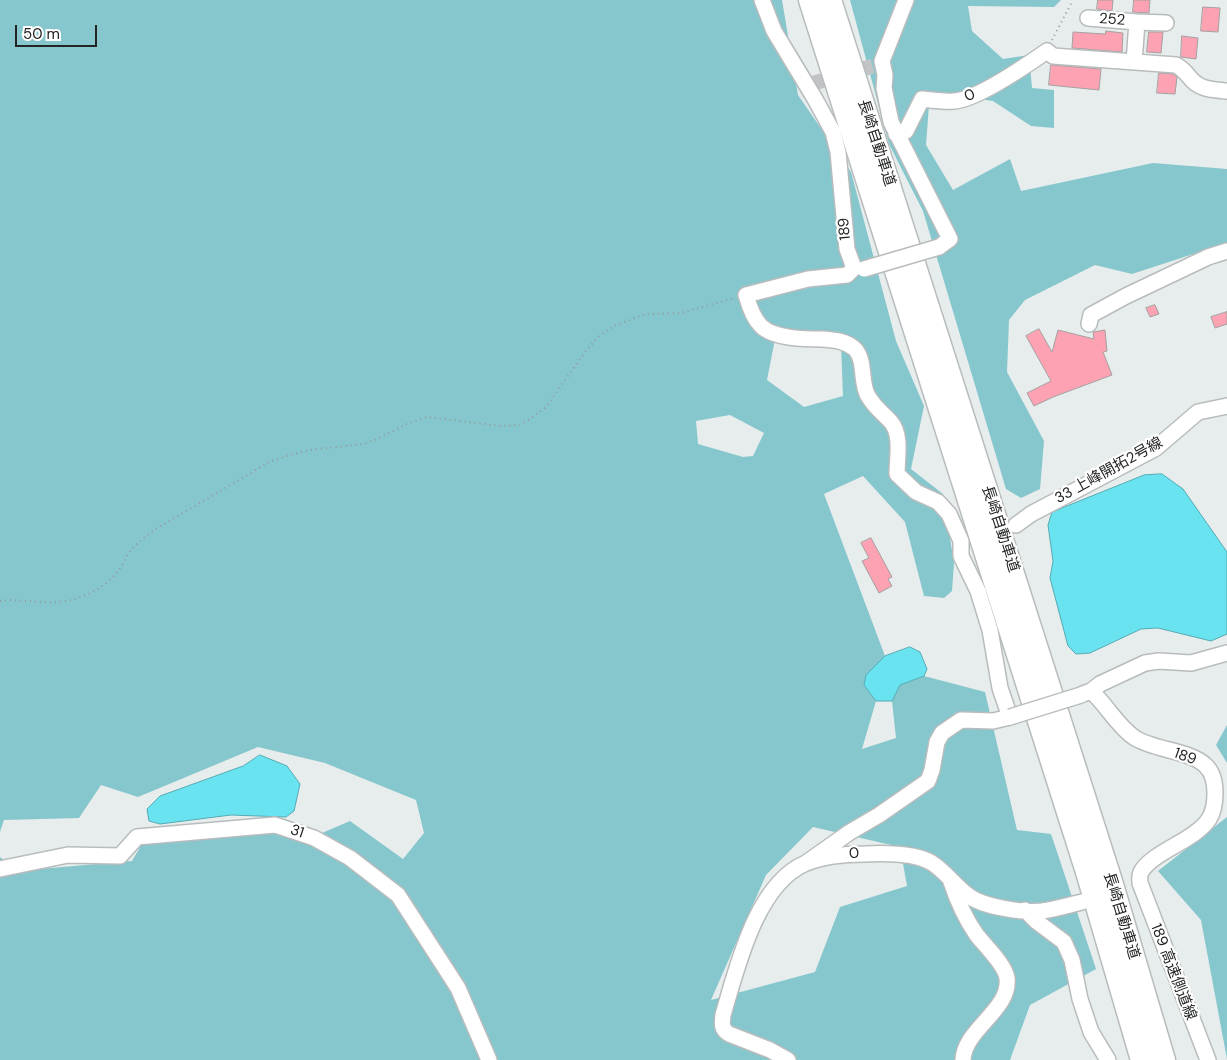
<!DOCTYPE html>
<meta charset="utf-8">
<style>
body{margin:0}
#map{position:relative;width:1227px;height:1060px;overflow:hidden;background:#e7ecec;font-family:"DM Sans",sans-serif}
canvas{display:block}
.scale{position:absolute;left:15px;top:25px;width:82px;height:22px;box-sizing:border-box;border:2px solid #232525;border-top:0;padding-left:6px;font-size:15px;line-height:18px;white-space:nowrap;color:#232525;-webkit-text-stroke:4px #fff;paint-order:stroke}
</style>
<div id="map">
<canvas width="1227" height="1060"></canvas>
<div class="scale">50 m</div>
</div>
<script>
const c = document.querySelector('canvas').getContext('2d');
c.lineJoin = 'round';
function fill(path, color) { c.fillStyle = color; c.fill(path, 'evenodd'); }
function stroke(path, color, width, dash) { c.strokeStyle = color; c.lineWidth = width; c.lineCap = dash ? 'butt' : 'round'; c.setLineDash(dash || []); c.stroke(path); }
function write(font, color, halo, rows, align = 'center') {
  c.font = font + ' "DM Sans","Noto Sans JP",sans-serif'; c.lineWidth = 4.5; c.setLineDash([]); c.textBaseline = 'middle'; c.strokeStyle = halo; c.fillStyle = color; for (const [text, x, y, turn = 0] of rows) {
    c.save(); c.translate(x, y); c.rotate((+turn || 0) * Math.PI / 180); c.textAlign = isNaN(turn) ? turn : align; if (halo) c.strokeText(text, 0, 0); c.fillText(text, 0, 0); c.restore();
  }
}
const green = new Path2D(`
 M0,0H782L798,95L851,172L896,341L924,406L911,469L943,494L954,563L952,591L944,598L924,596L905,522L863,476L824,494L885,656L866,675L864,685L876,701L862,749L896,738L892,701L900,685L924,676L985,692L1017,830L1051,834L1096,969L1030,1005L1010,1060H0V857L16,871L132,861L150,830L276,821L322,833L350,821L403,859L424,833L416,800L325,763L258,747L138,797L101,785L79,818L4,820L0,832ZM775,339L841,345L843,396L804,407L767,380ZM730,415L764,433L753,456L743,457L698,444L696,421ZM813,827L900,847L907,886L840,907L815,972L711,1000L766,875Z
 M850,0H1061L1054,7L968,6L972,31L1003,59L1029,55L1032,88L1054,90V128L1031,126L993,101L930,92L926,145L953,190L1010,159L1021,191L1153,163L1227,169V243L1132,274L1095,265L1025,300L1009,320L1007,372L1044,441L1040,489L1021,498L1006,489L923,211L889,144Z
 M1227,725V763L1216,745Z
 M1227,817V1059L1201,920L1158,871Z`);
const water = new Path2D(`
 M1162,474L1183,489L1227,552V634L1211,641L1158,628L1141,629L1090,653L1076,654L1068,646L1050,578L1053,561L1048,525L1052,512L1144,475Z
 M910,647L920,652L927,669L924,676L900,685L892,701H876L864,685L866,675L885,656Z
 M260,755L287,766L300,784L294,811L286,817L231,815L160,824L149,821L147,809L160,796L243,766Z`);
const building = new Path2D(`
 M1098,0H1113L1112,11L1097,9Z
 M1134,0H1150L1149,13L1133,12Z
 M1203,7L1220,8L1218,32L1201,31Z
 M1106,31L1123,33L1122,52L1072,48L1073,32L1105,34Z
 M1149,32H1163L1161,53L1147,52Z
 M1182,36L1198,38L1196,59L1181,57Z
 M1051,65L1101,69L1099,90L1049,85Z
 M1159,73L1173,74L1177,77L1175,94L1157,93Z
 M1155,305L1159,314L1150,317L1146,308Z
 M1227,312V324L1215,328L1211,317Z
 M1039,329L1052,352L1058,330L1094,339L1093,332L1105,330L1107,351L1103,352L1112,375L1053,397L1034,406L1027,393L1051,381L1026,336Z
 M871,538L892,577L888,579L892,586L879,593L862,561L869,558L861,543Z`);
const minorTunnel = new Path2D(`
 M814,83L873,66`);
const path = new Path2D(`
 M1052,40L1073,0
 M0,601C19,598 39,604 58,602C82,600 107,588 121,567C124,563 125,558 128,554C135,544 145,537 154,530L271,461L290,455L310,450L363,444L375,440L409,423L427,417L501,426L519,425L530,419L546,407L585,352L599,336L614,326L646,314L681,313L734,298`);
const minor = new Path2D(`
 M762,0L774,31L815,99L833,132L838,152L847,249L854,268
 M1088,18L1137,22L1134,62
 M1137,22L1166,23
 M882,61L885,75L884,88L891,122L950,239L939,247
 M882,61L906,0
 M896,134L906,131L922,99C932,100 943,102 954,101C976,100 1027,65 1047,51L1053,56L1176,65C1184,69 1187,75 1193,81C1202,90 1215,90 1227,91
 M1089,324L1091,315L1126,296L1208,257L1227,251
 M1016,525L1031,514L1156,448L1198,412L1227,406
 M1091,691C1107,705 1117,726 1135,738C1154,750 1191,751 1205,765C1213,772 1215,783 1215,793C1215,802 1214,811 1209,819C1196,840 1152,852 1141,872C1139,876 1140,879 1140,883L1208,1060
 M1083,694L1091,691L1100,684L1145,663L1159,661L1191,663L1227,653
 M806,863L850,832L879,815L928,781L932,770L937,742L942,733L961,720L993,721L1010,717L1000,688L990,630L978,591L961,556V541L949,514L938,502L916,492L897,474C897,458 902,435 891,422C882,412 875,408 868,396C860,383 866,361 855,349C846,341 835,340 823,339C806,339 774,339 761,326C753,318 749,306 746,295L808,279L847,275L854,268
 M0,869L68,855L120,856L137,837L275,825L314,838L350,858L398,895L458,988L489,1060
 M951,882C957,900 965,918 976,934C984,945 1005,964 1007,978C1011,1010 964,1029 963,1060
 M1025,910L1036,921L1064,942L1072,960L1080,999L1091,1032L1108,1060
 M788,1060L770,1050L729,1034C721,1029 722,1024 723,1015C737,968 756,884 806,863C824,856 846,854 865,854C885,853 915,853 932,863C946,872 956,887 969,896C983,907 1024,913 1042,911C1056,909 1069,905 1082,902`);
const highway = new Path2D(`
 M810,0L1087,872L1142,1060
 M830,0L1111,881L1164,1060`);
const minorBridge = new Path2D(`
 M864,269L939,247
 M1010,717L1081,695`);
const streetNames = [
 ["252",1112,20,4],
 ["0",970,96,-23],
 ["長崎自動車道",876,143,72],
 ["189",845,229,-95],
 ["33 上峰開拓2号線",1109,471,-29],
 ["長崎自動車道",1000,529,72],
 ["189",1185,757,20],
 ["31",297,832,19],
 ["0",854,854,-4],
 ["長崎自動車道",1121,916,73],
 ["189 高速側道線",1173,972,69]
];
fill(green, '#86c7ce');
fill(water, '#6ae3f0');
stroke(water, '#55aab3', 1);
fill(building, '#fda2b3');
stroke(building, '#a4a0a0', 1);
stroke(minorTunnel, '#c0c4c4', 15, [15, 8]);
stroke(minor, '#b8bcbd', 18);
stroke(highway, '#b8bcbd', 25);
stroke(path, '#959999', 2, [1, 4]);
stroke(minor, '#fff', 15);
stroke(highway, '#fff', 22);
stroke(minorBridge, '#b8bcbd', 18, []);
stroke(minorBridge, '#fff', 15);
write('15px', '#232525', '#fff', streetNames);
</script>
